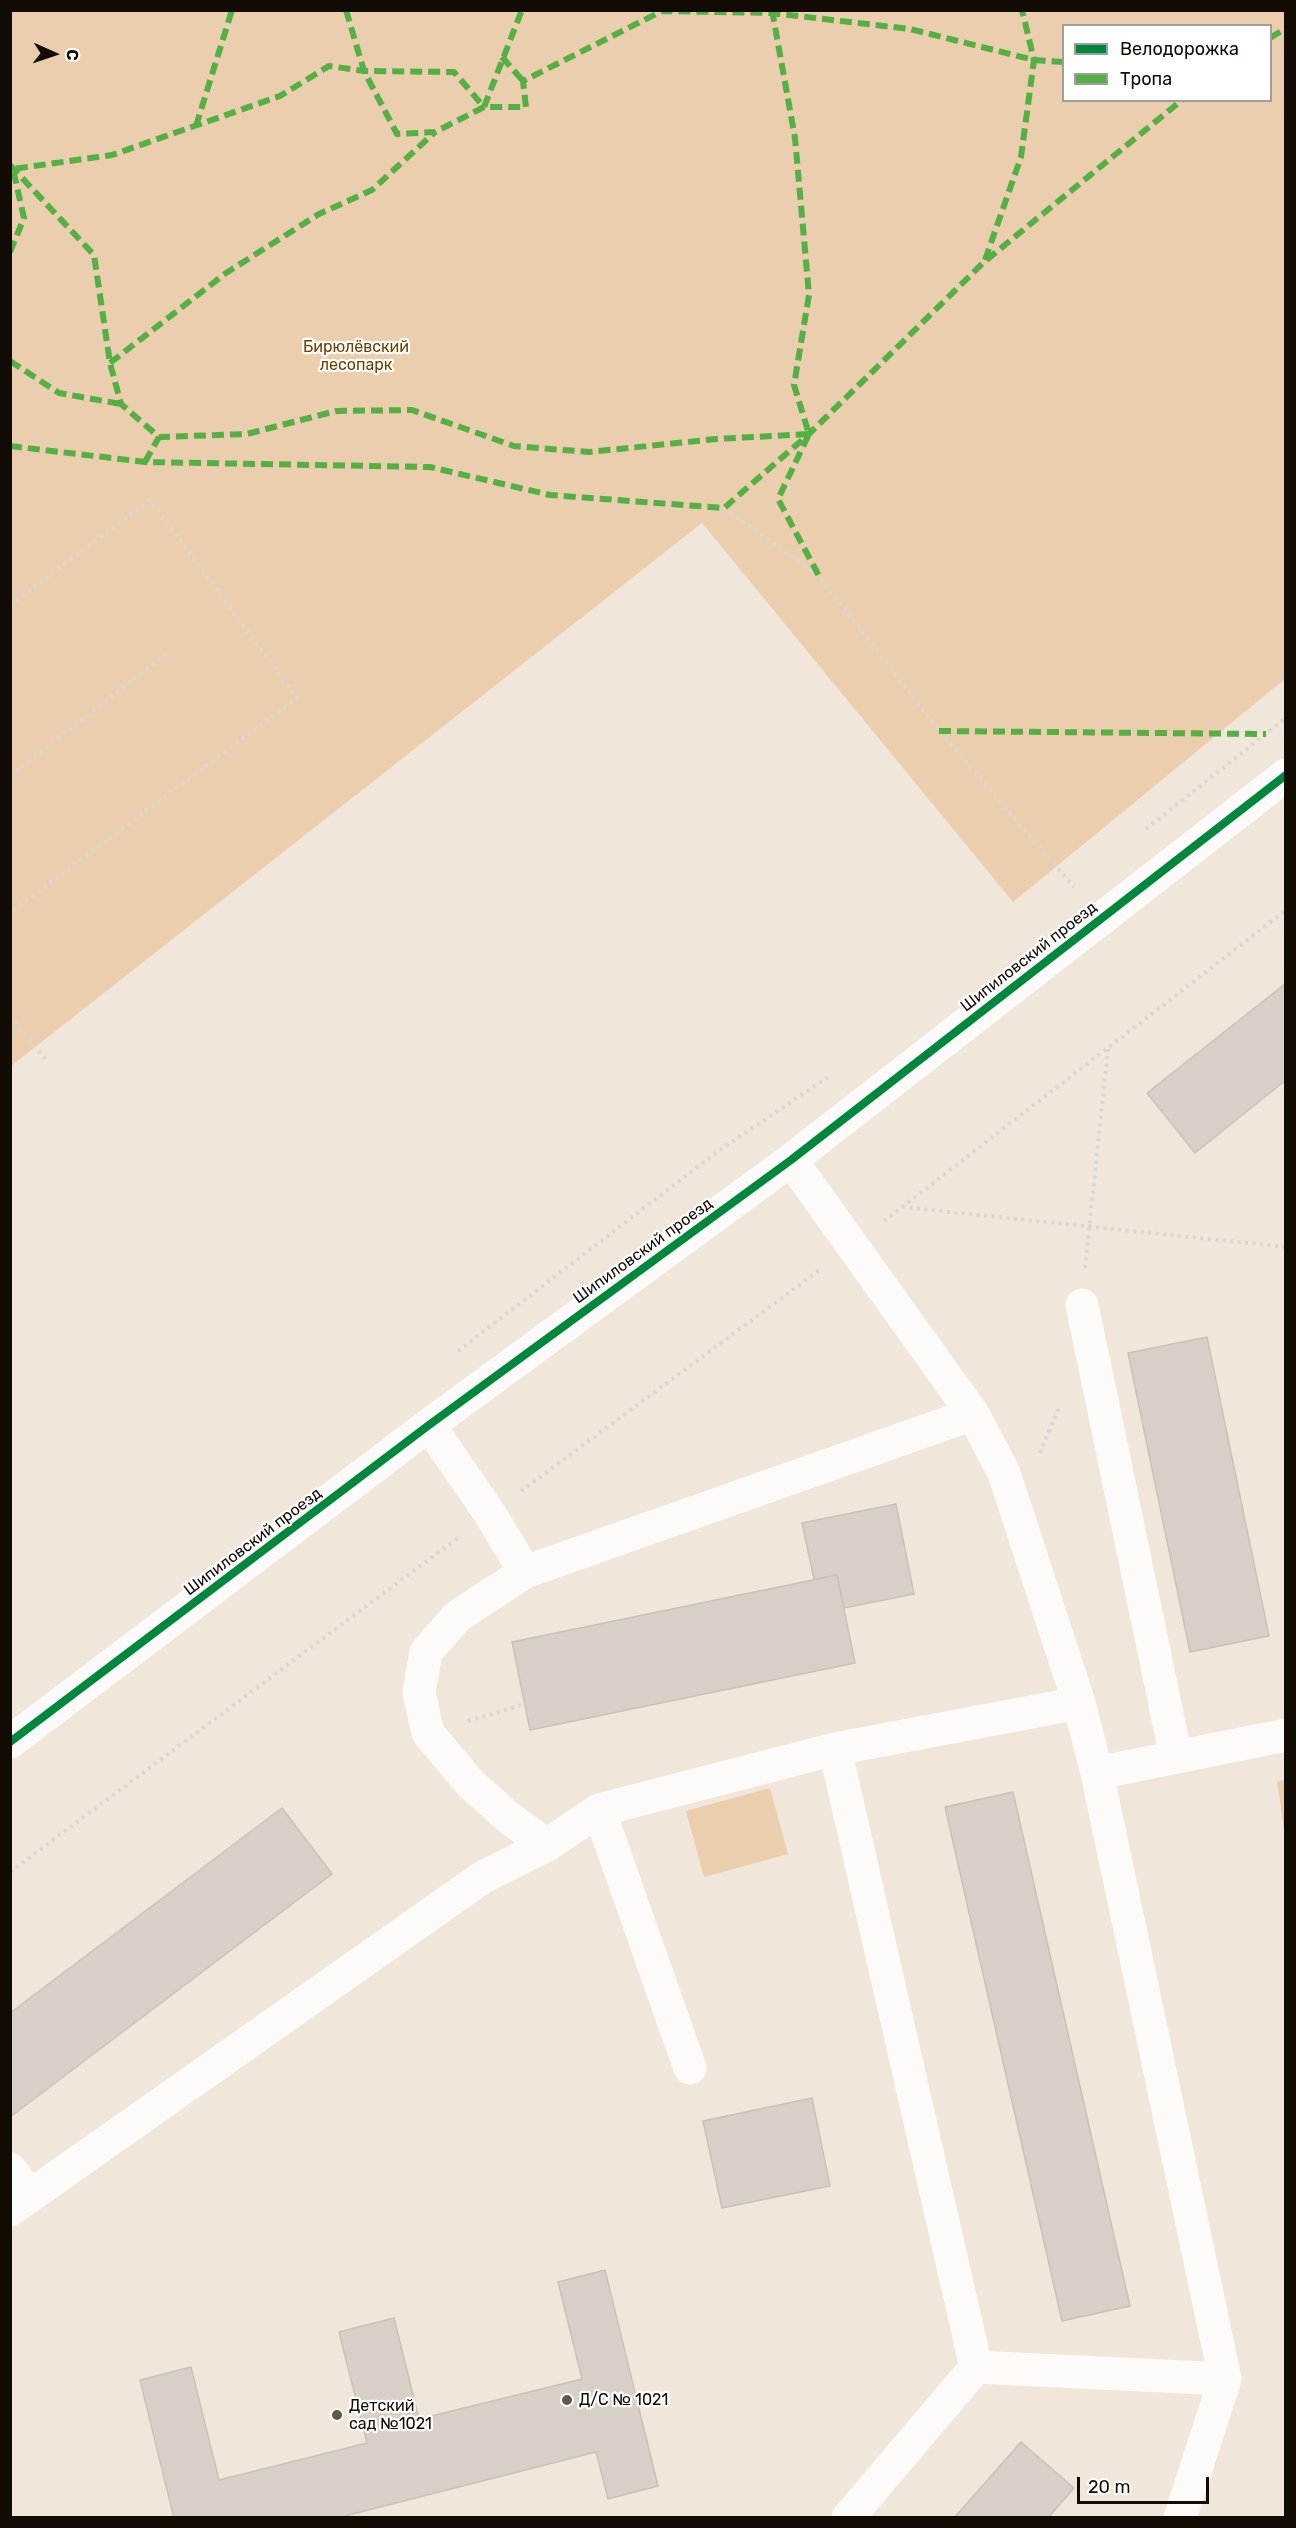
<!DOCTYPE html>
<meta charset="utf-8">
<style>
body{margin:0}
#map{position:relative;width:1296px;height:2528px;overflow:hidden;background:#f1e6da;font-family:Rubik,sans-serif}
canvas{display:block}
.frame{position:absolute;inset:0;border:12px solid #110b04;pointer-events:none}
.legend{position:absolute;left:1062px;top:24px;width:210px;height:78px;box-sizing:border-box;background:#fff;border:2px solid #a09d9b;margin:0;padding:8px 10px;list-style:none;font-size:18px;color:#110b04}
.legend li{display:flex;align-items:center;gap:12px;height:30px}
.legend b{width:30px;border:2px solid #a09d9b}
.north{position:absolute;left:24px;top:24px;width:60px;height:60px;-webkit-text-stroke:4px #fff;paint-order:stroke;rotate:93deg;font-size:16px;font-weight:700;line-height:24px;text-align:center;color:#110b04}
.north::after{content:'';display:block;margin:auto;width:21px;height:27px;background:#110b04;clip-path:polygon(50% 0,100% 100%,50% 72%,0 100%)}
.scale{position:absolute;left:1077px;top:2477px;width:132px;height:27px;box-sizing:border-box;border:3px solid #110b04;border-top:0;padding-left:8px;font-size:18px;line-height:21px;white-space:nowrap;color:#110b04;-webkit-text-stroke:4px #fff;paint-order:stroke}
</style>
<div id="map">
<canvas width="1296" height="2528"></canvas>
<div class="frame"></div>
<ul class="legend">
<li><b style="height:8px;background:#00873e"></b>Велодорожка</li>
<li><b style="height:8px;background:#54b044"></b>Тропа</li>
</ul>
<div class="north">С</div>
<div class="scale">20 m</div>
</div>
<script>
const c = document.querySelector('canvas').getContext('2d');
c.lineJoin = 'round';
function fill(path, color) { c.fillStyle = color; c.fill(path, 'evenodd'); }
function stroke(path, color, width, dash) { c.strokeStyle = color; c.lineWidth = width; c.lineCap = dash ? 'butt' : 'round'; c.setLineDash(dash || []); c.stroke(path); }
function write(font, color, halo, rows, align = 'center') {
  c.font = font + ' Rubik,sans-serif'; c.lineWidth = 4.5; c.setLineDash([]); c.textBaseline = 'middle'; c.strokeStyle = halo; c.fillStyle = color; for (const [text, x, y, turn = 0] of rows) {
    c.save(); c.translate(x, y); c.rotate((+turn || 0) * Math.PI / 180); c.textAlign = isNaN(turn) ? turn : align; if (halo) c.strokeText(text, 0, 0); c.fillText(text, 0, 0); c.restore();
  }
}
const green = new Path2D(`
 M11,10L1285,11V679L1013,902L702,523L11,1066ZM1064,26H1270V100H1064Z
 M1285,1780H1286L1285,1837L1277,1781Z
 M770,1788L788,1854L704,1877L686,1811Z`);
const building = new Path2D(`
 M1286,983V1080L1195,1153L1147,1093Z
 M1207,1337L1269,1636L1190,1652L1128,1353Z
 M896,1504L914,1594L844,1608L837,1575L814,1579L802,1523Z
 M837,1575L855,1663L530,1730L512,1642Z
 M1013,1792L1130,2306L1062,2321L945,1807Z
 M282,1808L332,1874L10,2117V2013Z
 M812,2098L830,2186L722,2208L703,2121Z
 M605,2270L658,2486L608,2499L596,2452L337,2518H174L140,2380L191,2367L219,2480L367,2443L339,2332L394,2318L419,2419L582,2379L558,2282Z
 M1021,2442L1074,2488L1048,2518H954Z`);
const path = new Path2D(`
 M724,508L819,576L939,731L1074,887
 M10,605L150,500L297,698L10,913
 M10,776L166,654
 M1146,829L1286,718
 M10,1016L46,1060
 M902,1207L1286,1247
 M884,1221L1286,910
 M1085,1268L1108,1049
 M458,1351L717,1152L828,1077
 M1040,1453L1060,1405
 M521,1491L821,1269
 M468,1721L525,1704
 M10,1872L459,1537`);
const minor = new Path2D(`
 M791,1160L973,1414L1004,1473L1079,1703L1097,1773L1225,2379L1180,2518
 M1082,1305L1176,1757
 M429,1425L490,1514L525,1572
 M835,1749L976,2367L848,2518
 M1097,1773L1286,1735
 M599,1810L690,2068
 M547,1845L509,1818L470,1783L428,1733L419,1693L426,1652L458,1616L525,1572L973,1414
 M10,2169L30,2195
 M10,2210L483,1877L547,1845L599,1810L835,1749L1079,1703
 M976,2367L1225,2379`);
const major = new Path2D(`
 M10,1742L429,1425L791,1160L1286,775`);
const quiet = new Path2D(`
 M346,10L364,71L397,134L435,132L484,107H526L523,81L662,11L772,13L910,29L1034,60L1064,62
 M772,10L795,138L809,295L794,385L809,434L778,499L819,576
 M1270,38L1286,28
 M502,57L523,81
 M484,107L522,10
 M196,126L232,10
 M10,165L94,255L110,363L121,404L159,437L247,434L336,411L412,410L514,446L589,452L716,439L809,434
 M10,252L24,218L13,169L112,155L280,96L329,66L364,71L454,72L484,107
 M985,260L1021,157L1034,60L1022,10
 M10,361L59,393L121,404
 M110,363L226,273L319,214L372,190L435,132
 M10,446L145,462L430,467L550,495L724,508L809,434L984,262L1182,100
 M145,462L159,437
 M939,731L1266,734`);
const cycleway = new Path2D(`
 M10,1742L429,1425L791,1160L1286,775`);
const markers = [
 [567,2400,6,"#5f584f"],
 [337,2415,6,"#5f584f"]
];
const parkNames = [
 ["Бирюлёвский",356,347],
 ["лесопарк",356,365]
];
const streetNames = [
 ["Шипиловский проезд",1029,957,-38],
 ["Шипиловский проезд",643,1251,-36],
 ["Шипиловский проезд",253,1542,-37]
];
const poiNames = [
 ["Д/C № 1021",579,2400],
 ["Детский",349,2406],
 ["сад №1021",349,2424]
];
fill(green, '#ebceae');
fill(building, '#d8cfc6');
stroke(building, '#cac1b7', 1.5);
stroke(path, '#dad7d2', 4, [3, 4.5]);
stroke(minor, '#fdfbf9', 33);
stroke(major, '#fdfbf9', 33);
stroke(quiet, '#54b044', 6, [12, 6]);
stroke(cycleway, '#00873e', 8);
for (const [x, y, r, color] of markers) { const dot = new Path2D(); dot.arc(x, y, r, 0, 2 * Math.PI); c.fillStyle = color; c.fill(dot); stroke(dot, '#fff', 2); }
write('16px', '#694000', '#fff', parkNames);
write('16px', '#110b04', '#fff', streetNames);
write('16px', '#110b04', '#fff', poiNames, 'left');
</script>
